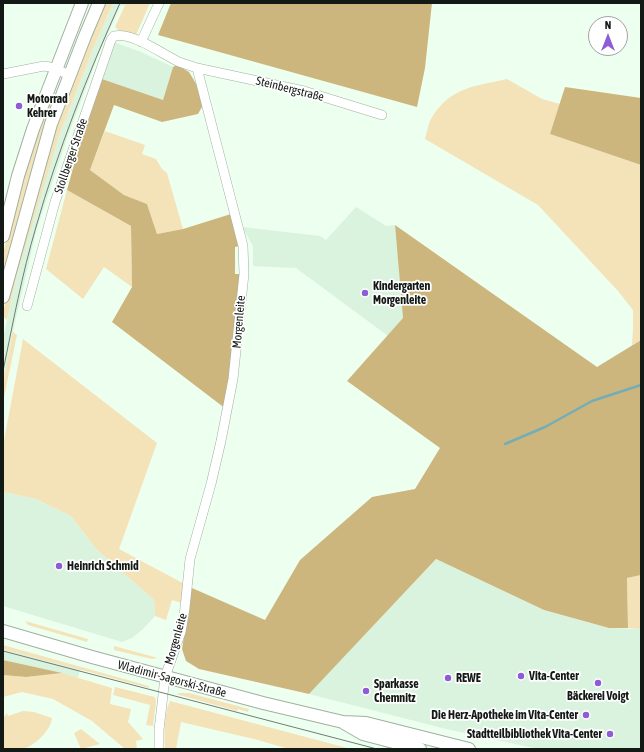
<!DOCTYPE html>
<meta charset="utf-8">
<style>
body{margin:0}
#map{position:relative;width:644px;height:752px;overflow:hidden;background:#edffef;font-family:"Asap Condensed",sans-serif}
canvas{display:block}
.frame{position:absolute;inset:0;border:4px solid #131914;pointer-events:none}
.north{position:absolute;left:588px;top:16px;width:40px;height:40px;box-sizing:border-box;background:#fff;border:1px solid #a1a3a1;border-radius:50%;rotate:0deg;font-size:11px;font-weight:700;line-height:16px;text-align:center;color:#131914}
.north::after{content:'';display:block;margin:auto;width:14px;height:18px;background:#8e5cd5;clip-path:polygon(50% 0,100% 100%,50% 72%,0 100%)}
</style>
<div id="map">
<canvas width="644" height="752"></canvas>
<div class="frame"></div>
<div class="north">N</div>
</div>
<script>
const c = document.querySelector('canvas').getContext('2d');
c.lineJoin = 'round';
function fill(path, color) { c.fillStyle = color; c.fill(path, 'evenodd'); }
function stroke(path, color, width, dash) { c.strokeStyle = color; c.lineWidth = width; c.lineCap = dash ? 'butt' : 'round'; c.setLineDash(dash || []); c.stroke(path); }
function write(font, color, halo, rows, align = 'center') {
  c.font = font + ' "Asap Condensed",sans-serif'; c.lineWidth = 3.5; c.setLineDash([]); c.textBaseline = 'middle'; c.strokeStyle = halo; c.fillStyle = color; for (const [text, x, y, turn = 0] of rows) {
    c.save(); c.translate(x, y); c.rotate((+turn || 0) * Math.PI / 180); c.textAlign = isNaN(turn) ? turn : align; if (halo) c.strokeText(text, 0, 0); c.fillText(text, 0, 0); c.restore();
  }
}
const built = new Path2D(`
 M113,3H126L124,6L121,5L99,53L67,138L37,228L15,322L3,384V339L17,275L30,226L59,136L92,51Z
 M114,42L141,52L173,67L163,100L102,79Z
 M356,207L386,226L395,225L403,318L388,336L296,268L253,266V246L242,227L320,236L326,240Z
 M3,492L36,499L71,516L96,549L154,600L155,616L143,629L132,638L122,642L3,606Z
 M436,559L544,610L609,628L641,629V749H538L446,729L309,694Z
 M3,649L80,669L78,678L3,660Z`);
const green = new Path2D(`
 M103,3H113L92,51L59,136L17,275L7,320L4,317L3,319V313L9,287L59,116Z
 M126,3H150L136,35C129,36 120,32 115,27Z
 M59,77L51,103L46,130L3,279V254L17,195L38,130Z
 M507,79L542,99L560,104L550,134L641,165V340L632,345L633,329V310L618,291L538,205L425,139C427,133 428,124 431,119C449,87 476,86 507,79Z
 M105,131L145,145L142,154L156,159L162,169L167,173L183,229L157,234L147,204L124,195L90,170Z
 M67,190L131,226L132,287L104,267L83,299L46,269Z
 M13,332L17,335L3,402V384Z
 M23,339L157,443L119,549L192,588L189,605L172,600L166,620L155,616L154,600L96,549L71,516L36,499L3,492V446Z
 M641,575V629L628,628L627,578Z
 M25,621L88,639L87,642L28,625Z
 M3,645L149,686V688L3,649Z
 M114,646L158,658L152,659L114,650Z
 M62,673L112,688L110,704L131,709L128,722L143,739L136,741L137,749H125L92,721L53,699L22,692L3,697V675L26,677Z
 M115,687L155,697L156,702L153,726L146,725L150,705L113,695Z
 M180,693H189L249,709L248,712L238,709L237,711L176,694Z
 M170,701L351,749H289L254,739L181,722L176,749H165C164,736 164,713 170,701Z
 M23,711L34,712L52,718C51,730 34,747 22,749C16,750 9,749 3,749V718L7,713L8,716Z
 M81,729L100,744L81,749L74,733Z`);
const forest = new Path2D(`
 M171,3H432L425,68L417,107L158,35Z
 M177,65L189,72L198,87L203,105L198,114L162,122L114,105L90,170L124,195L147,204L157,234L183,229L231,214L240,246L235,247V274H242L226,409L112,322L132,287L131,226L67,190L81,139L102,79L163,100L173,67Z
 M565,87L641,98V165L550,134Z
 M395,225L597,367L641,340V575L627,578L628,628H609L544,610L436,559L309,694L199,669L186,661L182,649L192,588L265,620L300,560L372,497L415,489L440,448L347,381L403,318Z
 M3,660L62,673L26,677L3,675Z`);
const stream = new Path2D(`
 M505,444L545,427L592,401L641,385`);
const street = new Path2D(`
 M141,42L159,3
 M197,68L304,91L382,115
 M3,74L44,66L50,67L70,75
 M27,306L55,202L111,40L114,36C133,32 162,54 179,62C185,64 191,66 197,68L243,246L244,274L233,379L221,441L211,484L190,559L185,608L181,632L165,677L159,730V749`);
const secondary = new Path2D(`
 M3,236L18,176L33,129L82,3
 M3,297L51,124L85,36L99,3
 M3,631L92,657L263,703L343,722L366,723L469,749
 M344,723L363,734L420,749`);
const tram = new Path2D(`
 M3,371C13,323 22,274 36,227C58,150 87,76 120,3
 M3,651L377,749`);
const markers = [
 [19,106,4,"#8e5cd5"],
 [365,293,4,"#8e5cd5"],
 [59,566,4,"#8e5cd5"],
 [521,676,4,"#8e5cd5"],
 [448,678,4,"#8e5cd5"],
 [598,683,4,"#8e5cd5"],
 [366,691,4,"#8e5cd5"],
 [586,715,4,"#8e5cd5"],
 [610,734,4,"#8e5cd5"]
];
const streetNames = [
 ["Steinbergstraße",290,89,14],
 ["Stollberger Straße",71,156,-71],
 ["Morgenleite",239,322,-85],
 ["Morgenleite",176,639,-74],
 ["Wladimir-Sagorski-Straße",172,679,15]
];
const poiNames = [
 ["Motorrad",27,99],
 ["Kehrer",27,113],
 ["Kindergarten",373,286],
 ["Morgenleite",373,300],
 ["Heinrich Schmid",67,566],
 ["Vita-Center",529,676],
 ["REWE",456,678],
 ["Sparkasse",374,684],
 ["Chemnitz",374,698],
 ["Bäckerei Voigt",598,696,"center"],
 ["Die Herz-Apotheke im Vita-Center",578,715,"right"],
 ["Stadtteilbibliothek Vita-Center",602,734,"right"]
];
fill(built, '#daf3de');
fill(green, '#f4e3b8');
fill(forest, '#cdb67d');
stroke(stream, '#74adb5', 2.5);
stroke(street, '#a0b0a2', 10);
stroke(secondary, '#a0b0a2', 14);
stroke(street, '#fff', 9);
stroke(secondary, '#fff', 12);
stroke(tram, '#717c72', 1);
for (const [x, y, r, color] of markers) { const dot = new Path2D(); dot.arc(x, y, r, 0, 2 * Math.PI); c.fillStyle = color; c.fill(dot); stroke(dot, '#fff', 1.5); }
write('12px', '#131914', '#fff', streetNames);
write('bold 12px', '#131914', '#fff', poiNames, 'left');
</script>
